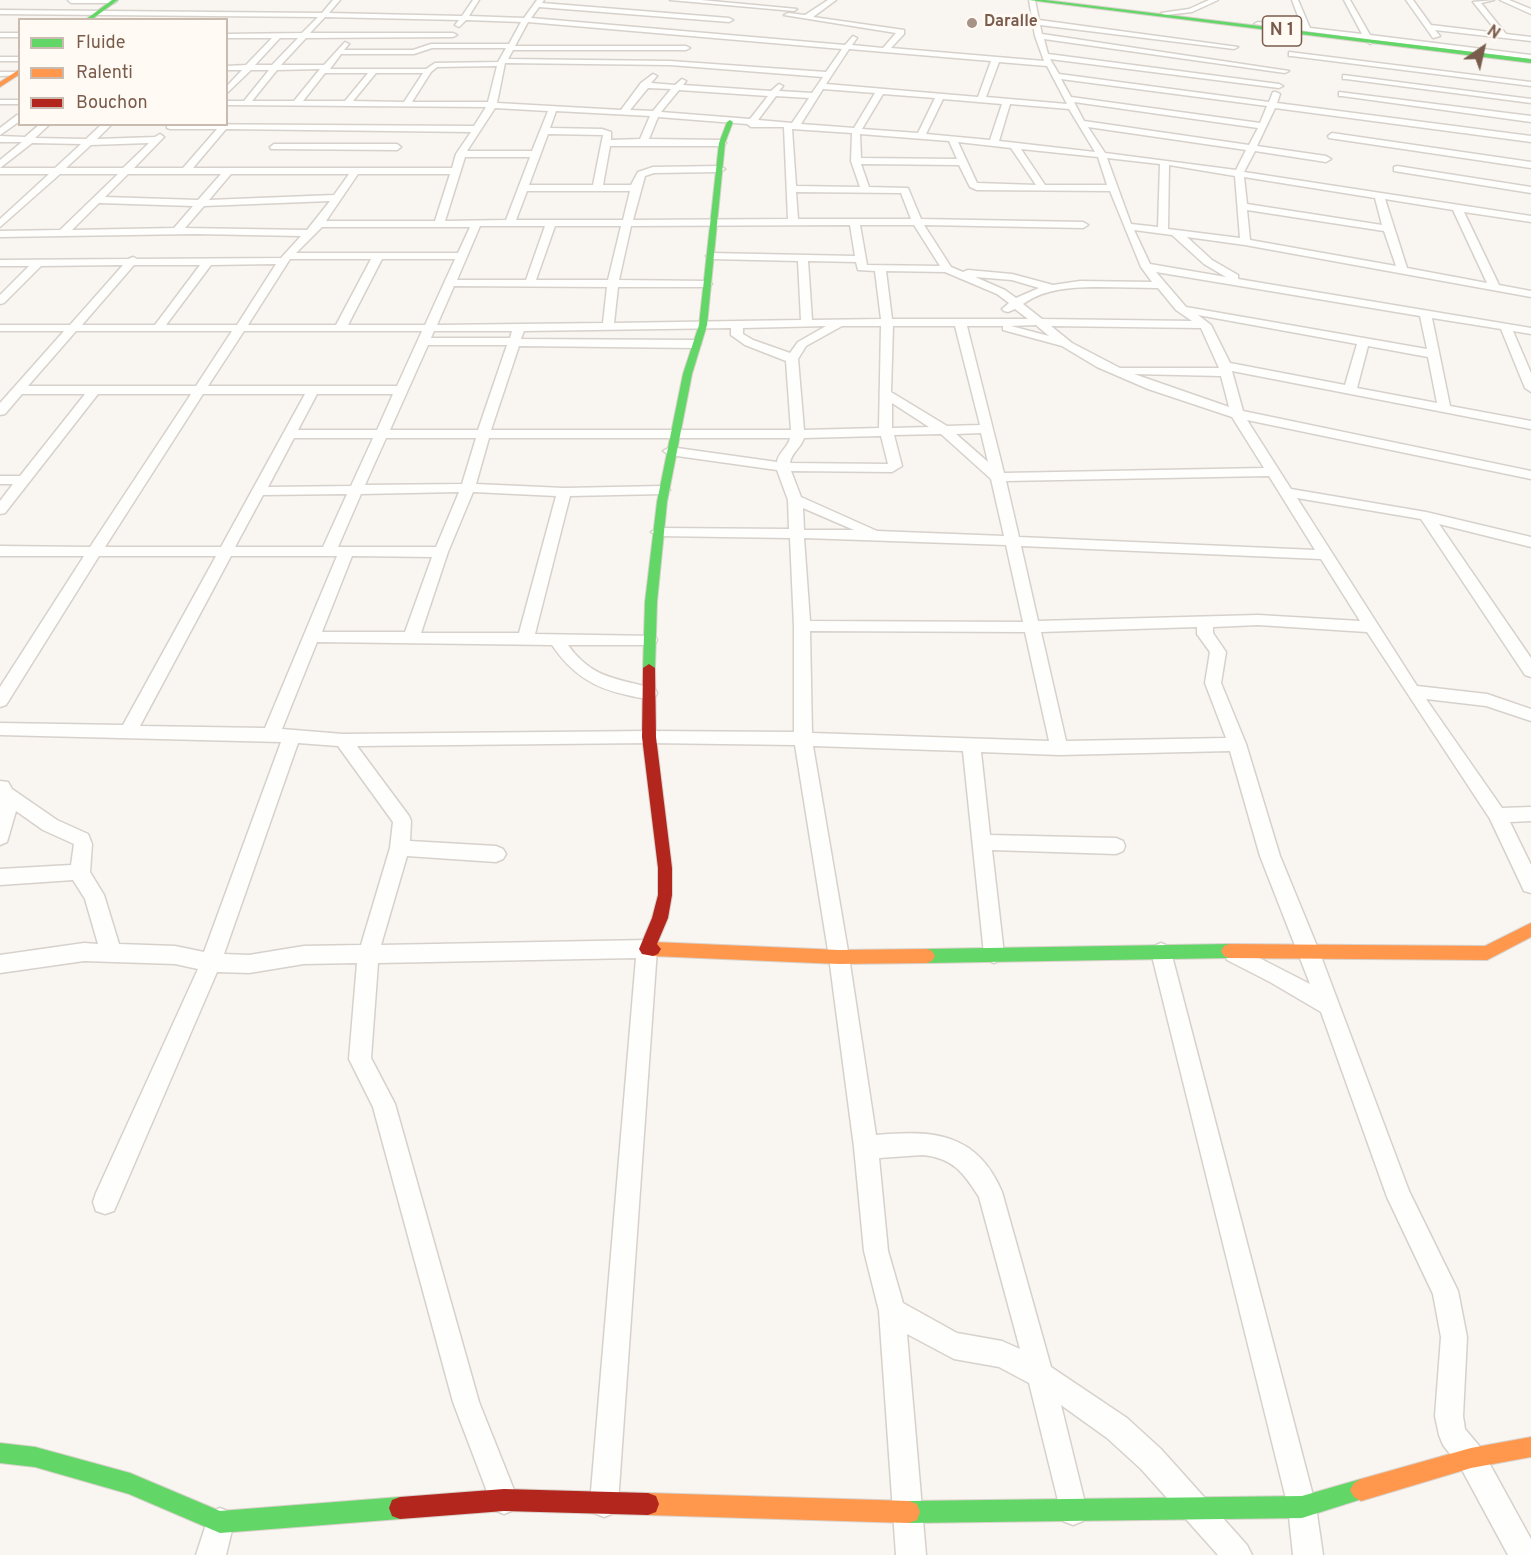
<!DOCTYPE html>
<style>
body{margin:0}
#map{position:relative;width:1531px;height:1555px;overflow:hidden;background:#f9f5f0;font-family:Overpass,sans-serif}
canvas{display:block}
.legend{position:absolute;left:18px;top:18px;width:210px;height:108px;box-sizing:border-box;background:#fffaf3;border:2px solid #cabbb1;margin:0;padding:8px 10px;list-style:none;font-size:18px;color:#7a5c4d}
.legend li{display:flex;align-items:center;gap:12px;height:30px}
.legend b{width:30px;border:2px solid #cabbb1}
.north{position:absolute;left:1453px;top:18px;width:60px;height:60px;-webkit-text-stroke:4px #fffaf3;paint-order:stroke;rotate:34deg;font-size:16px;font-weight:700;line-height:24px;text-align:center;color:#7a5c4d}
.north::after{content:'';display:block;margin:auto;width:21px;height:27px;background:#7a5c4d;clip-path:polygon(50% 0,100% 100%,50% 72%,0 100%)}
</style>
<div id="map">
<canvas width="1531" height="1555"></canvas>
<ul class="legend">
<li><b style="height:8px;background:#63d668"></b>Fluide</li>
<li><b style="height:8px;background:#ff974d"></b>Ralenti</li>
<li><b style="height:8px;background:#b3261e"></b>Bouchon</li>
</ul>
<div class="north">N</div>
</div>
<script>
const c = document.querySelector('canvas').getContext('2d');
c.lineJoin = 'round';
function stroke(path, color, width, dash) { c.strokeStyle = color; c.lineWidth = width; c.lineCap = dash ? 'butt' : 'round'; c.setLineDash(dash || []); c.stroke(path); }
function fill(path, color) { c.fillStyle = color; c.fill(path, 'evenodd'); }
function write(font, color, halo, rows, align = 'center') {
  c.font = font + ' Overpass,sans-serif'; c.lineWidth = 6; c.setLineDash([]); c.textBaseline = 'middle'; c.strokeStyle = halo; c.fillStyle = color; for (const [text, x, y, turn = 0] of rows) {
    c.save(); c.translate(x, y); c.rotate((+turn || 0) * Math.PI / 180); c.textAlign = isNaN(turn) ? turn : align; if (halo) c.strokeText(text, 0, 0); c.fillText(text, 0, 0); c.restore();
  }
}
const street = new Path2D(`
 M68,0H117V1L114,3H71Z
 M333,0H340L329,13L462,16L473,0H479L469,16L524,18L537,0H544L542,3L729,18L733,20L729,22L539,7L531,18L845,45L853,36L857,38L852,45L883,48L896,33L784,15L788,13L805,15L828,0H836L813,17L904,30V34L891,48L1044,61L1035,36L1029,0H1035L1039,20L1238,47L1234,49L1040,25L1042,34L1289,71L1285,73L1044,39L1048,54L1279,84L1283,86L1279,88L1050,59L1059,74L1269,102L1273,92H1276L1280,94L1277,103L1531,136V142L1275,108L1257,146L1326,156L1331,159L1326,162L1255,151L1244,172L1531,216V222L1464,212L1499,285L1531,291V297L1245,245L1187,237L1212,260L1238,275V279L1531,328V334L1513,331L1531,373V392L1525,388L1501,329L1432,318L1450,406L1531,421V429L1232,371L1243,411L1531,471V479L1247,420L1291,489L1426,512L1531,537V547L1439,524L1531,658V677L1525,675L1421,519L1297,498L1417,686L1487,694L1531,709V721L1486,706L1426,699L1502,808L1531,807V821L1510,822L1531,865V893L1524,891L1490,819L1367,632L1258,625L1213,627V633L1226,652L1221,683L1246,744L1280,856L1319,951L1409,1191L1458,1291L1467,1337L1463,1416L1465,1429L1481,1448L1531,1539V1555H1508L1461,1468L1443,1445L1439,1435L1435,1416L1441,1337L1433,1294L1387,1197L1321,1012L1270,982L1227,960L1224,954L1227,948L1234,945L1310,984L1260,856L1230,751L1059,755L981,752L990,835L1116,838L1123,841L1125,846L1123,851L1116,854L992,850L1004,954L1001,960L994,963L987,960L984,954L963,751L813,746L849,957L876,1135C932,1130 977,1132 1002,1192L1051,1367L1127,1418L1161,1449L1247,1545L1252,1555H1218L1141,1469L1107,1438L1061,1405L1087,1511L1083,1521L1073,1525L1063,1521L1029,1383L999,1367L954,1359L907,1334L926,1555H896L879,1311L864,1251L854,1147L829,957L795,745L649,743L357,746L409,816L411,821L410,841L496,846L503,849L506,854L503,859L496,862L407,856L381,945L647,940L654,943L657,949L618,1503L614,1513L604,1517L594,1513L590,1503L636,958L378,963L371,1058L395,1104L479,1402L518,1500L514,1510L504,1514L494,1510L453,1402L373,1107L349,1059L357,963L304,964L249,973L217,972L114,1211L105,1214L96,1211L93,1202L96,1193L198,969L175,964L84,961L0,973V955L84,943L98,944L85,899L73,880L0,885V869L71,865L74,844L43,830L16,811L7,842L0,845V781L8,782L12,789L57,820L88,834L92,844L90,872L104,895L119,944L175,946L204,952L281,742L0,735V723L123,725L216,556H99L6,705L0,707V687L84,556H0V546L90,547L191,394H98L5,513L0,514V501L13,484H0V476H20L85,394H22L5,414L0,415V403L64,331H0V325H70L123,265L41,266L4,303L0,304V295L29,266H0V260L128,259L133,257L137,259L281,258L301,236L195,234L0,237V231L60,230L118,174H60L0,227V219L49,174H0V168H55L81,144L32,143L0,168V160L22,142H0V136L25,137L40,124H50L35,138L86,139L102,124H112L97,139L155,137L160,134L164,137L134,168H183L217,129H170L167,128V124L474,126L486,107L226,105V101H244L269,70H251L226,94V87L242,70H226V66L246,65L272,38H226V34L302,33L318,17L0,14V10L322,13ZM325,17L459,20L455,25L459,27L466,20L521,22L509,44H431L413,50H344L349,44L345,42L324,65H281L306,38L453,37L457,35L453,33H310ZM528,22L842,49L826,72L670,61L508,59L513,50H686L690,48L686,46H515ZM280,38H298L272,65H255ZM432,48H506L498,62L435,63L426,69H330L341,54H414ZM849,49L991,61L978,97L826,84ZM999,62L1047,66L1067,104L986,97ZM505,63L670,65L823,77L812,93L779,91L783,86L779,84L771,91L683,85L686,81L682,79L675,85L651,83L657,76L653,74L641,83L621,110L497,103ZM497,66L488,102H412L431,72L437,67ZM320,69L294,101H252L277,70ZM325,73H368L345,101H303ZM376,73H423L404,102L353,101ZM1061,79L1267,106L1260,123L1071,97ZM648,88L671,89L653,111L630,110ZM823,89L875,93L854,128L801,124ZM679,90L768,96L750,119L661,112ZM883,94L935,98L918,133L862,129ZM776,96L809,98L792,123L758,120ZM943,99L1002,104L990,140L926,134ZM1074,102L1258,128L1249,145L1084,121ZM1010,104L1069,109L1095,152L999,141ZM495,108L548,111L532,151H467ZM556,111L650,116L640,139L611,140V132L602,129L550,128ZM658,117L747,124L751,127H784L788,219L633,220L645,176L654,173L720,172L725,169L720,166L653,167L638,172L631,185H603L610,146H722L726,143L722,140L649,139ZM1088,127L1246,150L1236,170L1105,153ZM226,129L471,132L456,154L452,168H193ZM792,129L852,133L851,161L860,187L796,186ZM548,134L603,135L593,185H529ZM860,134L949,141L957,159L861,158ZM958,142L1011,148L1036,185L977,183ZM149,143L123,168H66L91,145ZM1021,149L1098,157L1107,185H1045ZM465,157H530L506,220L445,221ZM1107,158L1160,164L1158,227L1131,224ZM861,164L959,165L970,187L977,190L1110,191L1141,267L1152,282L1080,281L1053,285L1012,274L968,270L963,272L951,267L924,225L1083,228L1088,225L1083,222L921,219L908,188L869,187ZM1169,165L1235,176L1240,238L1168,229ZM128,174H221L198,200L105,197ZM231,174H349L334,195L209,200ZM358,174H450L435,221H326ZM1244,177L1375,198L1382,225L1247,204ZM527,191H630L623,220H516ZM796,192L901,193L911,219H798ZM1385,199L1453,210L1487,283L1407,268ZM330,201L307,230L185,228L204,206ZM99,203L193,206L174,228L72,230ZM1247,210L1384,231L1396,266L1250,240ZM850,225L855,256L711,253L706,256L711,259L798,261L801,320L614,323L618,287H707L712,284L707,281L619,280L631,226ZM860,225H914L940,266L867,265ZM480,226H545L526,280H457ZM555,226H621L608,280H536ZM322,227H470L458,253H296ZM1134,230L1172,235L1204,264L1226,277L1150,264ZM290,259H371L336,325H248ZM382,259H455L425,325H348ZM808,261L856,262L858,270L875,271L881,319L812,320ZM276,264L237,325H166L211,265ZM134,265H200L155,325H82ZM886,271L945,272L997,294L1009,303L1002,309L1004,311L1008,312L1015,309L1028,319H892ZM1156,272L1420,316L1427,349L1186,307ZM975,277L1012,280L1039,288L1016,298L1005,290ZM454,286L607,287L603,323L437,325ZM1101,287L1158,288L1176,310L1192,321L1042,319L1023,304C1045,288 1074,287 1101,287ZM1198,315L1357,344L1345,385L1230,363L1211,325ZM1036,325L1049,336L1011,326ZM826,326L798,342L790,353L753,340L743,334V328ZM842,326H881L879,428L804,430L798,359L806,346ZM893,326H955L980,425L947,426L891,392ZM967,326H1003V330L1062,346L1097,367L1148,389L1232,417L1264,468L1004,473ZM1051,326L1201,328L1219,368H1120L1072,343ZM731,328V335L745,345L786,361L791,430H491L519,346L695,348L701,344L695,340L521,339L524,331ZM76,331H232L196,386H28ZM244,331H422L397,386H208ZM434,331H512L510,338H431ZM428,345H507L478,430H390ZM1368,346L1428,357L1437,403L1357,388ZM1134,374L1221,376L1229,407ZM203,394H305L221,547H105ZM317,394H393L377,430H298ZM892,403L929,427L892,428ZM981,433L988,462L956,434ZM941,434L991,479L1004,536L877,531L801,497L791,471L892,472L902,466L894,435ZM881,436L888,464L790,463C791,453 801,448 804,438ZM294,438H373L351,486L268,487ZM386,438H476L462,484L365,485ZM489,438H790C788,448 778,452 777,462L670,447L663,451L670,455L777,470L788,500L789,529L658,528L651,532L658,536L790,538L794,626V732L649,731L343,734L282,729L317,642L552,645C571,673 593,688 627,695C636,697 646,700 655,697L657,693L655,689C618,678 593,680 568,645H649L655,644L657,640L655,636L535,634L570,496L663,494L670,490L663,486L564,488L476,484ZM1269,476L1315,550L1019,537L1006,481ZM459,492L436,547H338L361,494ZM473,492L556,496L519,633H421L448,552ZM347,494L323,547H235L263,495ZM803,508L854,530H804ZM804,538L1006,545L1023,622L810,621ZM1021,546L1321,559L1360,621L1258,615L1038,621ZM231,556H337L265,728L140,726ZM352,556L432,557L405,632H322ZM1197,627V634L1210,652L1205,683L1226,738L1066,741L1041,632ZM810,631L1025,632L1049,741L812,733ZM298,743L338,746L393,822L390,848L361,945L304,946L249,955L224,954ZM923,1155C953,1158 964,1173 979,1197L1020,1349L1002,1341L957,1333L903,1303L888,1251L879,1158Z
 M670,0H701L797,9L794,11Z
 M1209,0H1218L1192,12L1165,15L1161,13L1189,9Z
 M1292,0H1298L1310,28L1362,34L1344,0H1350L1370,35L1531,55V59L1373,40L1374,42L1370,44L1365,39L1254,24L1258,22L1302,27Z
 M1406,0H1413L1431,25L1498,33L1473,2L1494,0L1481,3L1506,34L1531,37V41L1435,30L1440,36L1433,38Z
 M1500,0H1509L1531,9V14Z
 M0,33H20V37H0Z
 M1289,52L1531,82V86L1292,56H1289Z
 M0,57H20V61H0Z
 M0,72H16L20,75L0,76Z
 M1343,75L1531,99V103L1346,79H1343Z
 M1339,92L1531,116V122L1342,96H1339Z
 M0,100H20V104H0Z
 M17,115H20V121L0,135V128Z
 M1332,133L1531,162V168L1329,138L1328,136Z
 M274,144H397L401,147L397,150L271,149L270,147Z
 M1397,166L1531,187V193L1394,171V167Z
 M1161,943L1168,946L1171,952L1316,1507L1323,1555H1293L1288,1507L1151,952L1154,946Z
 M220,1508L230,1512L234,1522L226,1555H196L210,1512Z`);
const fast = new Path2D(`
 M112,0H118L91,20H85Z
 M1029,0H1045L1531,59V63Z
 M730,120L733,122L725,143L707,325L692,374L667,502L657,602L655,668L649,672L643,668L645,602L657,502L683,374L699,325L719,143L727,122Z
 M1229,944L1234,946L1237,951L1234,956L1229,958L927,963L922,961L919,956L922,951L927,949Z
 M0,1443L35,1447L130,1473L220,1511L400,1497L408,1500L411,1508L408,1516L400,1519L220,1533L129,1494L35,1467L0,1463Z
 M1361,1479L1368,1483L1372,1490L1368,1497L1302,1518L909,1523L901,1520L898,1512L901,1504L909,1501L1302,1496Z`);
const slow = new Path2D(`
 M20,69V74L0,87V82Z
 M1531,923V937L1487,960L1229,958L1224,956L1221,951L1224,946L1229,944L1485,946Z
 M653,942L839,950L927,949L932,951L935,956L932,961L927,963L839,964L653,956L648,954L645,949L648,944Z
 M1531,1437V1457L1471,1468L1361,1501L1354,1497L1350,1490L1354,1483L1361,1479L1471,1448Z
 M648,1493L909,1501L917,1504L920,1512L917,1520L909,1523L648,1515L640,1512L637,1504L640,1496Z`);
const jam = new Path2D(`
 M649,664L655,668L656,737L672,868V895L668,918L657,944L661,949L658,954L653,956L642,954L639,949L652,918L658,895V868L642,737L643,668Z
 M504,1489L648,1493L656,1496L659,1504L656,1512L648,1515L504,1511L400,1519L392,1516L389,1508L392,1500L400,1497Z`);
const markers = [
 [972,23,6,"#a69286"]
];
const farPoinames = [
 ["Daralle",984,23]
];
const shields = [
 [1282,31,39]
];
const shieldNames = [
 ["N 1",1282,31]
];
stroke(street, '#d7d1cb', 3);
stroke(fast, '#d9d2cb', 2);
stroke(slow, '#d9d2cb', 2);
stroke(jam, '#d9d2cb', 2);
fill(street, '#fefefd');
fill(fast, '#63d668');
fill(slow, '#ff974d');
fill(jam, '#b3261e');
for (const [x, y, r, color] of markers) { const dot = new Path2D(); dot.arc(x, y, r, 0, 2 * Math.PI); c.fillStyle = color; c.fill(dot); stroke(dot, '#fffaf3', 2); }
write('bold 16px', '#7a5c4d', '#fffaf3', farPoinames, 'left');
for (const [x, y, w] of shields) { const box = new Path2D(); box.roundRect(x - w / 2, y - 15, w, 30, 4.5); c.fillStyle = '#fffaf3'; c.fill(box); stroke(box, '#7a5c4d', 1.5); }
write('bold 18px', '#7a5c4d', null, shieldNames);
</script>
